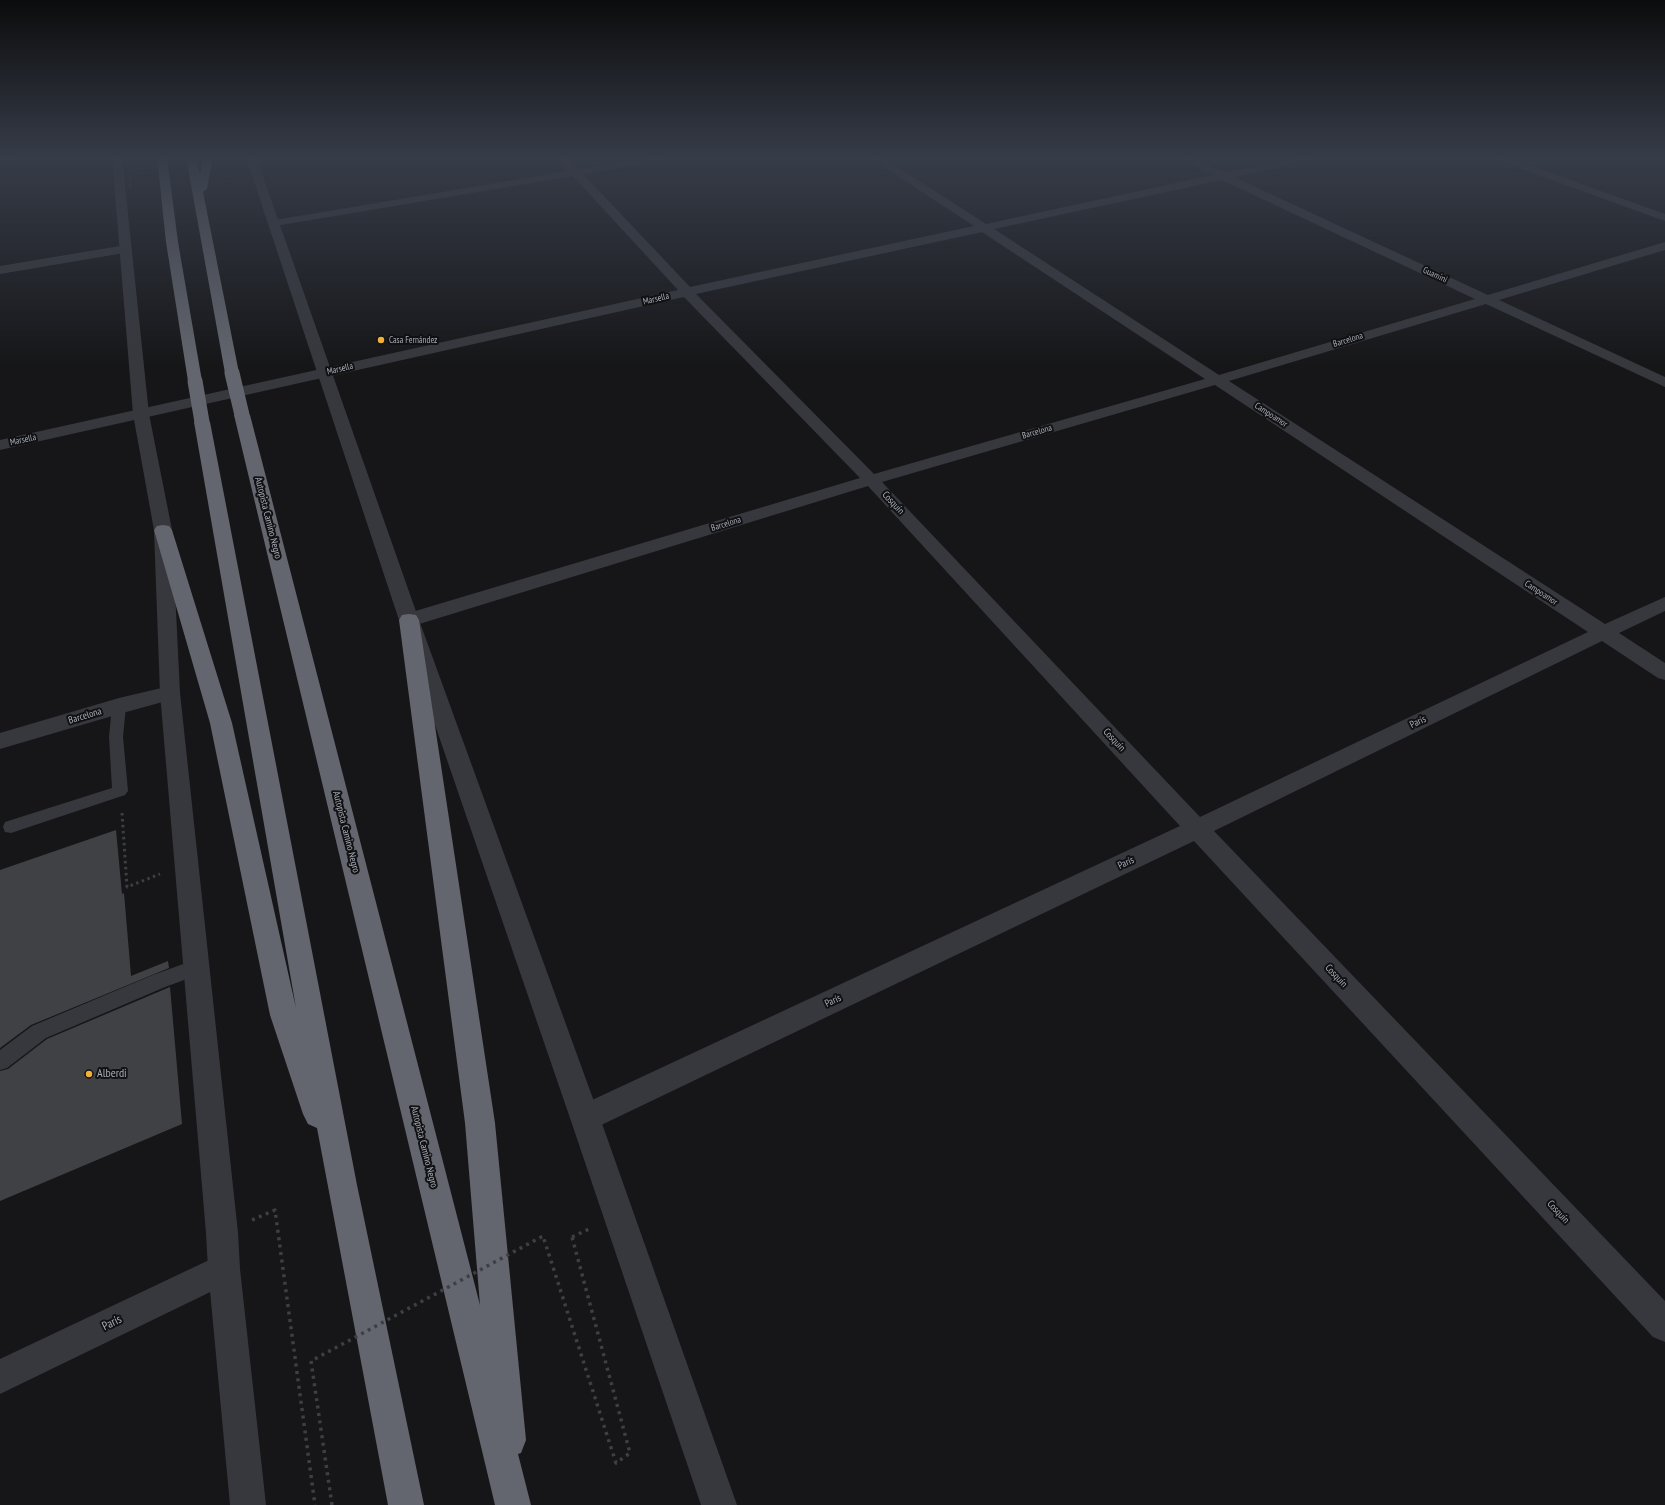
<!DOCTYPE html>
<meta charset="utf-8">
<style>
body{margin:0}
canvas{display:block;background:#161618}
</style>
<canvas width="1665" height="1505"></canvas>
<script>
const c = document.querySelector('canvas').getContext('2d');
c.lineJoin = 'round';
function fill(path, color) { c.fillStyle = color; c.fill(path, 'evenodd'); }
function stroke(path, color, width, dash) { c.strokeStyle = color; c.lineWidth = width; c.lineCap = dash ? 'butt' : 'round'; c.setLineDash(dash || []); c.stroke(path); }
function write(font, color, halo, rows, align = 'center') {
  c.font = font + ' "PT Sans Narrow",sans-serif'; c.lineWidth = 4; c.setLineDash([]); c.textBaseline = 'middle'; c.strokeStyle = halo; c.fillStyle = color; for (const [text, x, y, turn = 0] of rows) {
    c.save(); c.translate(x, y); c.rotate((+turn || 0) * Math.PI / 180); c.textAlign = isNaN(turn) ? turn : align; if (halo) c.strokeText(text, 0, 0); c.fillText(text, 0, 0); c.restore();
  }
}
const building = new Path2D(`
 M116,830L122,894L124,893L131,976L168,961L169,968L31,1025L0,1048V870Z
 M170,987L182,1124L0,1201V1071L8,1069L47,1039Z`);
const pathFar1 = new Path2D(`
 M122,813L127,887L160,874`);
const path = new Path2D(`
 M252,1220L275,1210L315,1505
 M572,1237L591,1228`);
const service = new Path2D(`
 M119,701L124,702L126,706L123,737L128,791L125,795L11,833L5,832L3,827L5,822L112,788L109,737L112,706L114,702Z
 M197,959L203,961L206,967L203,973L165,987L46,1038L7,1068L0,1070V1050L32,1026L153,975Z`);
const minor = new Path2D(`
 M0,157H20L19,159L0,162Z
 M556,157H566L578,169L651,157H672L671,159L667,160L583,174L690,287L974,226L872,159L871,157H882L986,224L1213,175L1179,159L1178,157H1190L1225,173L1300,157H1317L1316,159L1312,160L1234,177L1488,295L1665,242V250L1499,300L1665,377V387L1486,304L1229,381L1605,624L1665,597V611L1619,633L1665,663V680L1658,678L1602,641L1214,831L1665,1301V1342L1653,1337L1194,841L595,1128L585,1133L575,1128L570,1118L575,1108L1180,826L868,486L416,625L409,626L402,625L399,620L402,615L860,478L684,297L0,450V440L678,290L573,176L275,226L271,225L269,223L271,221L275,220L568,171ZM1222,180L1475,299L1219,375L994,229ZM982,232L1205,379L874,474L696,294ZM1215,385L1588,632L1200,817L882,482Z
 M1493,157H1506L1665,214V221L1494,159Z
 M126,245L130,246L132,249L130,252L0,274V266Z
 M170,686L177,688L180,693L177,698L119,714L0,749V733L119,698Z
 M224,1253L235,1258L240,1269L235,1280L0,1394V1359Z`);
const tertiary = new Path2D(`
 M112,157H122L149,414L172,530L180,693L238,1233L240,1269L266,1505H230L208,1269L206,1233L160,693L154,530L133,414Z
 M246,157H256L419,620L600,1118L737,1505H701L570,1118L399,620Z`);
const motorway = new Path2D(`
 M157,157H167L178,242L202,381L200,384L195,385L190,384L188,381L166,242Z
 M186,157H196L200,174L203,157H213L207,189L203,192L239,373L237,376L232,377L227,376L225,373Z
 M242,410L247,412L250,415L480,1305L465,1123L399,620L402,615L409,614L416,615L419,620L495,1123L526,1440L521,1453L518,1454L531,1505H495L234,415L237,412Z
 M202,417L207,419L210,422L357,1185L424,1505H388L317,1128L308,1124L303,1114L270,1015L210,723L154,530L157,526L163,525L169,526L172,530L232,723L296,1008L194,422L197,419Z`);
const pathBridgeFar1 = new Path2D(`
 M130,166V188L132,170L223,157L229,177L232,157`);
const pathBridge = new Path2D(`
 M332,1505L311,1361L543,1236L616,1463L630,1453L572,1237`);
const motorwayBridge = new Path2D(`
 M232,373L242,415
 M195,381L202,422`);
const markers = [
 [381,340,4,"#f2b134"],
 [89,1074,4,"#f2b134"]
];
const farStreetnames = [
 ["Guaminí",1435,275,25],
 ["Marsella",656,299,-13],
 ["Barcelona",1348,340,-17],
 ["Marsella",340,369,-13],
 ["Campoamor",1271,415,33],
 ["Barcelona",1037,432,-16],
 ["Marsella",23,440,-12],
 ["Barcelona",726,524,-17],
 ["Campoamor",1541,593,33]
];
const farPoinames = [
 ["Casa Fernández",389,340]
];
const streetNames = [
 ["Cosquín",893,503,47],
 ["Autopista Camino Negro",268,518,76],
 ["Barcelona",85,716,-17],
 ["París",1418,722,-26],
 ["Cosquín",1114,740,47],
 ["Autopista Camino Negro",346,832,76],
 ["París",1126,863,-25],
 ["Cosquín",1336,976,47],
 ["París",833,1001,-25],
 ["Autopista Camino Negro",424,1147,76],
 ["Cosquín",1558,1212,47]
];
const nearPoinames = [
 ["Alberdi",97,1074]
];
const nearStreetnames = [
 ["París",112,1323,-26]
];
fill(building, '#404145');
stroke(pathFar1, '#3d3f44', 3, [2.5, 3.5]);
stroke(path, '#3d3f44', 3.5, [3, 4.5]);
fill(service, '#37383d');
fill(minor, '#37383d');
fill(tertiary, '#37383d');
fill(motorway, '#63666e');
stroke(pathBridgeFar1, '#3d3f44', 1.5, [1, 1.5]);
stroke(pathBridge, '#3d3f44', 3.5, [3, 4.5]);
stroke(motorwayBridge, '#63666e', 15);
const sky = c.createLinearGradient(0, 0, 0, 367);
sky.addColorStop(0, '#0c0c0d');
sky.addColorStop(0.43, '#363c48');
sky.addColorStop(1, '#363c4800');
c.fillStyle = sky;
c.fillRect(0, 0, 1665, 367);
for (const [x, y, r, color] of markers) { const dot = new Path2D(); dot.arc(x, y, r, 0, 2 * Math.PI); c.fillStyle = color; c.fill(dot); stroke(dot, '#111113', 1.5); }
write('9px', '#a8adb8', '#111113', farStreetnames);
write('9px', '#a8adb8', '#111113', farPoinames, 'left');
write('10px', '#a8adb8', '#111113', streetNames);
write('12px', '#a8adb8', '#111113', nearPoinames, 'left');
write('12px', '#a8adb8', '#111113', nearStreetnames);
</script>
